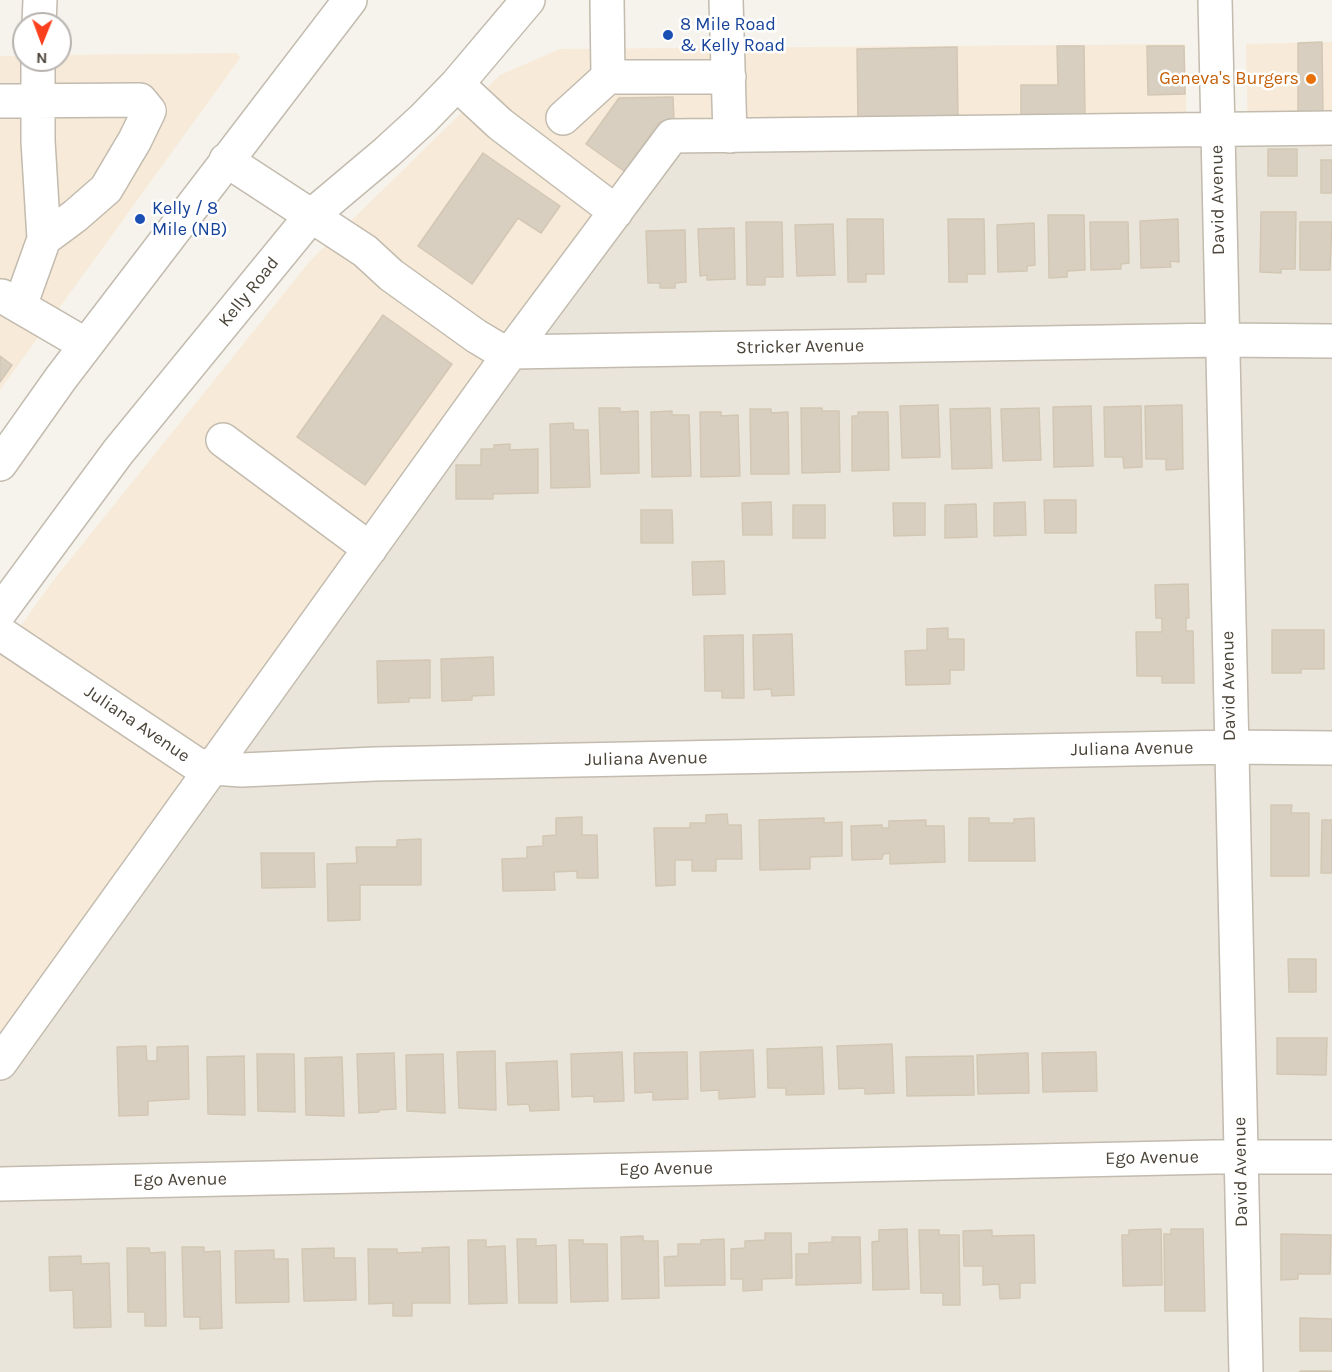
<!DOCTYPE html>
<style>
body{margin:0}
#map{position:relative;width:1332px;height:1372px;overflow:hidden;background:#f6f3ec;font-family:Karla,sans-serif}
canvas{display:block}
.north{position:absolute;left:12px;top:12px;width:60px;height:60px;box-sizing:border-box;background:#fff;border:2px solid #b7b4b0;border-radius:50%;rotate:181deg;font-size:16px;font-weight:700;line-height:24px;text-align:center;color:#4b4439}
.north::after{content:'';display:block;margin:auto;width:21px;height:27px;background:#fc3f1d;clip-path:polygon(50% 0,100% 100%,50% 72%,0 100%)}
</style>
<div id="map">
<canvas width="1332" height="1372"></canvas>
<div class="north">N</div>
</div>
<script>
const c = document.querySelector('canvas').getContext('2d');
c.lineJoin = 'round';
function fill(path, color) { c.fillStyle = color; c.fill(path, 'evenodd'); }
function stroke(path, color, width, dash) { c.strokeStyle = color; c.lineWidth = width; c.lineCap = dash ? 'butt' : 'round'; c.setLineDash(dash || []); c.stroke(path); }
function write(font, color, halo, rows, align = 'center') {
  c.font = font + ' Karla,sans-serif'; c.lineWidth = 5; c.setLineDash([]); c.textBaseline = 'middle'; c.strokeStyle = halo; c.fillStyle = color; for (const [text, x, y, turn = 0] of rows) {
    c.save(); c.translate(x, y); c.rotate((+turn || 0) * Math.PI / 180); c.textAlign = isNaN(turn) ? turn : align; if (halo) c.strokeText(text, 0, 0); c.fillText(text, 0, 0); c.restore();
  }
}
const residential = new Path2D(`
 M1332,140V1372H0V1076L678,153L1187,146Z`);
const commercial = new Path2D(`
 M1332,42V140L1248,141L1246,44Z
 M1185,44L1187,146L678,153L0,1076V655L52,582L310,261L500,75L560,49Z
 M237,53L240,58L0,390V56H24V60H60V55Z`);
const building = new Path2D(`
 M1322,42L1323,116L1298,117V43Z
 M1057,46H1084L1085,117H1021V85H1058Z
 M1147,46H1184L1185,94L1148,95Z
 M957,47L958,120L858,122L857,49Z
 M673,97L674,121L660,122L624,171L586,144L619,98Z
 M1268,149H1297V176H1268Z
 M483,153L560,206L541,233L518,218L472,284L418,246Z
 M1321,160H1332V193H1321Z
 M1261,212H1296L1295,269H1281V273L1260,272Z
 M1048,215H1084L1085,270L1067,271V277L1049,278Z
 M847,219H883L884,274H866V282H848Z
 M948,219H984L985,274H967V282H949Z
 M1178,219L1179,262L1170,261L1171,267L1141,268L1140,221Z
 M746,222H782L783,277H765V285H747Z
 M1090,222H1128L1129,263L1121,264V269L1091,270Z
 M1300,222H1332L1330,270H1300Z
 M1034,223L1035,265L1027,266V271L998,272L997,225Z
 M833,224L835,275L797,276L795,225Z
 M734,228L735,279L707,280V275L700,276L698,229Z
 M685,230L686,282L675,283V288H660V283H648L646,231Z
 M383,315L452,364L365,485L297,437Z
 M0,356L12,365L0,382Z
 M938,405L940,457L902,458L900,406Z
 M1182,405L1183,469L1166,470V459H1146L1145,406Z
 M1091,406L1093,466L1054,467L1053,407Z
 M1141,406L1142,467L1124,468L1123,457H1105L1104,407Z
 M599,408H620V412L638,411L639,473L601,474Z
 M801,408H822V411H839L840,472L802,473Z
 M990,408L992,468L952,469L950,409Z
 M1039,408L1041,460L1003,461L1001,409Z
 M750,409H771V413L788,412L789,474H751Z
 M672,411V415H689L691,476L652,477L651,412Z
 M700,412H721V416L738,415L740,476L701,477Z
 M858,412H888L889,470L852,471V416H858Z
 M573,423L574,430H588L590,487L551,488L550,424Z
 M510,444V450L538,449V493L493,494V499H456V465H481V449H494V445Z
 M1044,500H1076V533H1045Z
 M771,502L772,535H743L742,503Z
 M1025,502L1026,535L994,536V503Z
 M893,503H925V535L894,536Z
 M976,504L977,537L945,538V505Z
 M793,505H825V538H793Z
 M641,510H672L673,543H641Z
 M724,561L725,594L693,595L692,562Z
 M1188,584L1189,618H1186V631H1193L1194,683H1162V676H1137L1136,632H1162V618H1156L1155,585Z
 M948,628V639H964V670H950V684L906,685L905,651L927,650V629Z
 M1272,630H1324V669H1301V673H1272Z
 M792,634L794,695L772,696L771,689L754,690L753,635Z
 M743,635L744,698H722V691H705L704,636Z
 M493,657L494,695L472,696V700L442,701L441,659Z
 M430,660V698H409V702L378,703L377,661Z
 M1271,805H1292L1291,813H1309V876H1271Z
 M727,814L728,825H741L742,859H716V871H692V860H675V885L656,886L654,828H690V823H706V815Z
 M582,817V835H597L598,878H577V871L554,872L555,890L503,891L502,859L527,858V847L543,846V836L556,835V818Z
 M824,818V823L842,822V856L810,857V869L760,870L759,820Z
 M969,818H989V823H1014V819L1034,818L1035,861H969Z
 M926,820V826H944L945,862L890,864V853L883,854L882,859L852,860L851,826L882,825V828H889V821Z
 M1322,820H1332V873H1321Z
 M421,839V885H360V920L328,921L327,864L357,863L356,847H397V840Z
 M261,853H314L315,887L262,888Z
 M1288,959H1316V992H1289Z
 M1277,1038H1327L1326,1075L1277,1074Z
 M892,1044L894,1093L865,1094V1088L839,1089L837,1046Z
 M146,1046L147,1061H157V1047L188,1046L189,1099L148,1101V1115L119,1116L117,1047Z
 M822,1047L824,1094L786,1095V1088H768L767,1049Z
 M753,1050L755,1097L719,1099V1090L701,1091L700,1052Z
 M495,1051L496,1110L459,1108L457,1052Z
 M622,1052L624,1101L594,1102V1096L572,1097L571,1054Z
 M687,1052L688,1099L653,1100V1092L635,1093L634,1053Z
 M1096,1052L1097,1091L1043,1092L1042,1053Z
 M394,1053L396,1109L379,1110V1112L359,1113L357,1054Z
 M1028,1053L1029,1093L978,1094L977,1055Z
 M257,1054H294L295,1112L258,1111Z
 M443,1054L445,1113L407,1111L406,1055Z
 M244,1056L245,1115L208,1114L207,1057Z
 M973,1056L974,1095L907,1096L906,1057Z
 M342,1057L344,1116L306,1115L305,1058Z
 M557,1061L559,1110L530,1111L529,1104L508,1105L506,1063Z
 M907,1229L909,1289L873,1290L872,1242L879,1241V1230Z
 M1161,1229L1162,1285L1123,1286L1122,1235H1129V1230Z
 M1171,1229H1203L1205,1311H1165L1164,1234H1171Z
 M919,1230H939V1235H959L960,1305H943V1293H921Z
 M992,1230V1236L1034,1235L1035,1283H1020V1298L1000,1299L999,1284L983,1285V1266H964L963,1231Z
 M765,1233H791L792,1278L762,1279V1290L743,1291V1279H731V1249L745,1248V1241L765,1240Z
 M1281,1234L1331,1235L1330,1274H1298V1279L1281,1280Z
 M643,1236V1241H658L659,1298L622,1299L621,1237Z
 M832,1237H860L861,1283L796,1285V1254H809V1243L832,1242Z
 M517,1239H536V1246L556,1245L557,1303H519Z
 M724,1239L725,1285L665,1286L664,1257L678,1256V1244H701V1240Z
 M468,1240H486V1247L505,1246L507,1303L469,1304Z
 M569,1240H583V1244H607L608,1301L571,1302Z
 M182,1247H204V1252L220,1251L222,1328L200,1329V1317H184Z
 M449,1247L450,1303H412V1316H393V1303L369,1304L368,1249H397V1253L423,1252L422,1248Z
 M127,1248H149L150,1253L165,1252L166,1326H145V1312H128Z
 M334,1248V1258H355L356,1300L304,1301L302,1249Z
 M274,1250V1259H288L289,1302L236,1303L235,1251Z
 M81,1256V1264L109,1263L111,1327L74,1328L73,1290L50,1291L49,1257Z
 M1300,1318L1332,1319V1351H1300Z
 M1300,1371H1332V1372H1300Z`);
const minor = new Path2D(`
 M607,0L608,77H729
 M726,0L730,136
 M1215,0L1246,1372
 M39,24L40,0
 M457,84L500,124L616,212
 M0,101L140,100L149,111L135,140L106,189L75,216L44,239
 M563,118L608,77
 M226,160L365,251L391,275L476,336L496,348L511,352L1221,340L1332,341
 M2,296L86,345
 M20,306L44,239L38,141V60
 M223,440L370,549
 M0,464L61,378L350,0
 M0,612L118,452L311,216L387,152L423,119L457,84L528,0
 M0,633L196,764L213,768L242,770L375,764L1231,747L1332,748
 M0,1063L511,352L672,136L1332,128
 M0,1184L1214,1157H1332`);
const markers = [
 [668,35,6,"#1a4fb4"],
 [1311,79,6,"#e8710a"],
 [140,219,6,"#1a4fb4"]
];
const transitNames = [
 ["8 Mile Road",680,25],
 ["& Kelly Road",680,46],
 ["Kelly / 8",152,209],
 ["Mile (NB)",152,230]
];
const foodNames = [
 ["Geneva's Burgers",1299,79]
];
const streetNames = [
 ["David Avenue",1218,200,-91],
 ["Kelly Road",249,292,-51],
 ["Stricker Avenue",800,347,-1],
 ["David Avenue",1229,686,-91],
 ["Juliana Avenue",137,724,34],
 ["Juliana Avenue",1132,749,-1],
 ["Juliana Avenue",646,759,-1],
 ["Ego Avenue",1152,1158,-1],
 ["Ego Avenue",666,1169,-1],
 ["David Avenue",1241,1172,-91],
 ["Ego Avenue",180,1180,-1]
];
fill(residential, '#eae5da');
fill(commercial, '#f7ead8');
fill(building, '#d8cfc1');
stroke(building, '#d3c7b4', 1.5);
stroke(minor, '#c2bbae', 36);
stroke(minor, '#fff', 33);
for (const [x, y, r, color] of markers) { const dot = new Path2D(); dot.arc(x, y, r, 0, 2 * Math.PI); c.fillStyle = color; c.fill(dot); stroke(dot, '#fff', 2); }
write('18px', '#164399', '#fff', transitNames, 'left');
write('18px', '#c56008', '#fff', foodNames, 'right');
write('18px', '#4b4439', '#fff', streetNames);
</script>
